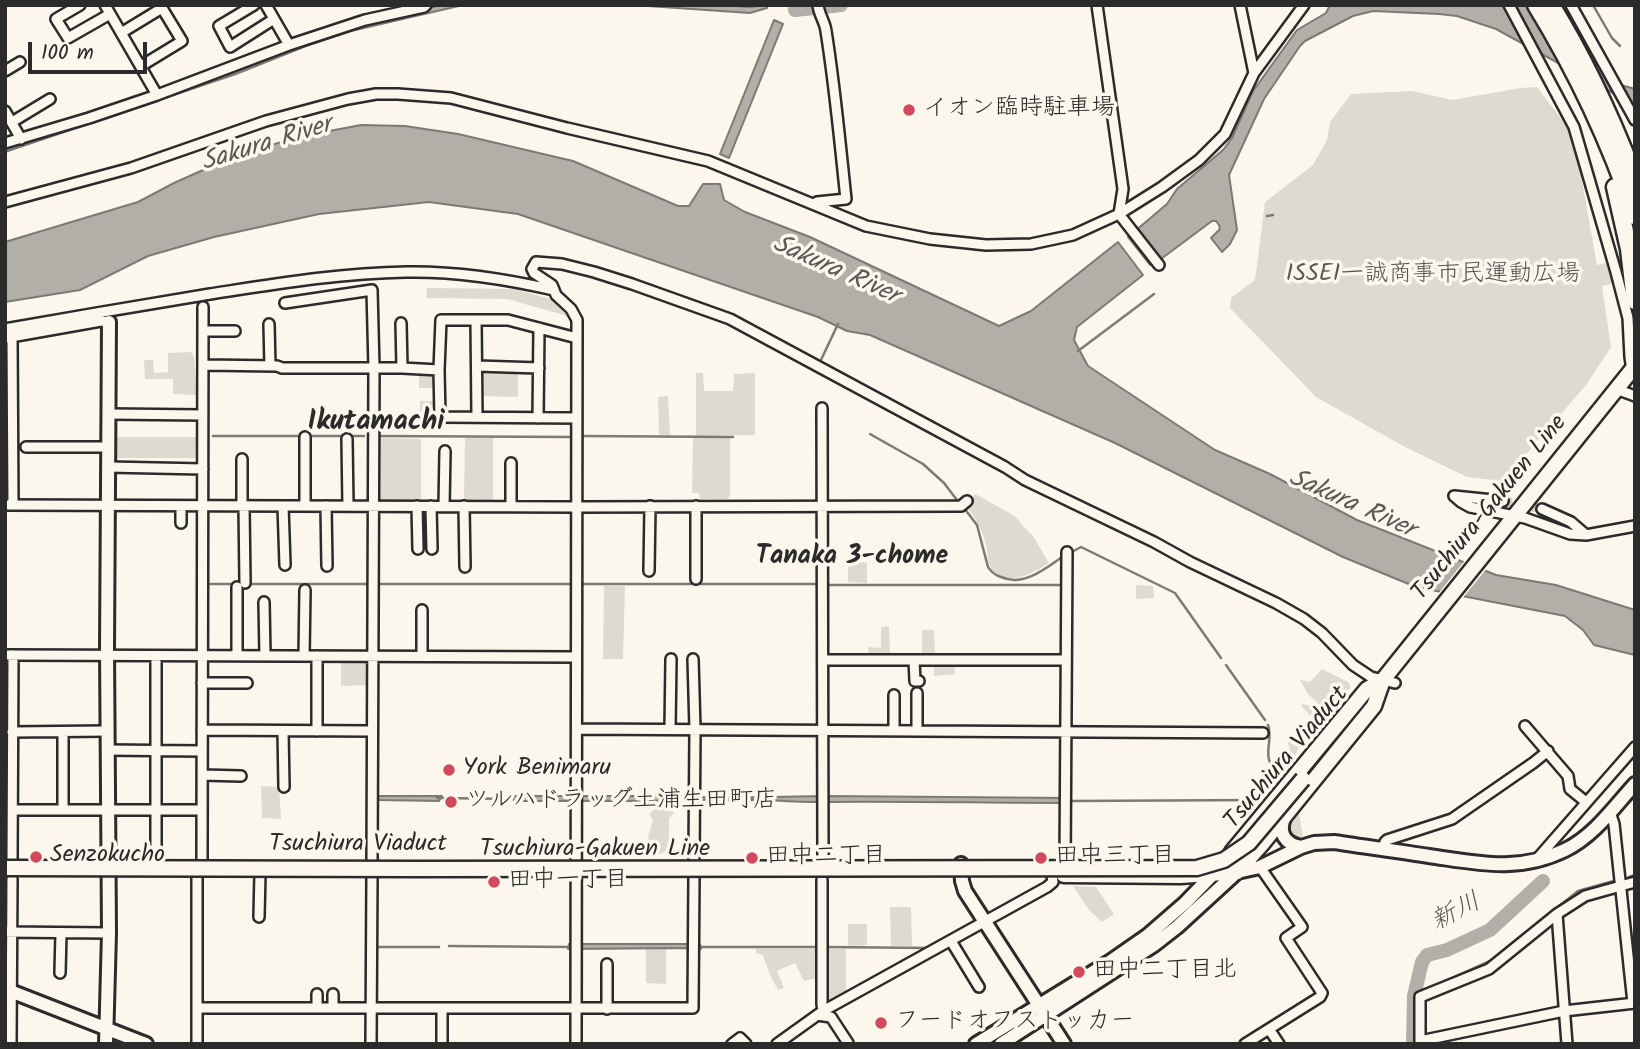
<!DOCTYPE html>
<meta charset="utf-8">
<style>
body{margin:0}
#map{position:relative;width:1640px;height:1049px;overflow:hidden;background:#fbf7ec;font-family:Kalam,sans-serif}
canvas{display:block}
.frame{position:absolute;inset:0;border:7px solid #2b2b2b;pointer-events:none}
.scale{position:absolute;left:28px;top:42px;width:119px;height:32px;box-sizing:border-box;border:4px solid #2b2b2b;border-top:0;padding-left:9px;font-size:21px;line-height:24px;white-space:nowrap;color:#2b2b2b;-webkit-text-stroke:5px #fbf7ec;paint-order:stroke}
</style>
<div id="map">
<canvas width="1640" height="1049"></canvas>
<div class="frame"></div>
<div class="scale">100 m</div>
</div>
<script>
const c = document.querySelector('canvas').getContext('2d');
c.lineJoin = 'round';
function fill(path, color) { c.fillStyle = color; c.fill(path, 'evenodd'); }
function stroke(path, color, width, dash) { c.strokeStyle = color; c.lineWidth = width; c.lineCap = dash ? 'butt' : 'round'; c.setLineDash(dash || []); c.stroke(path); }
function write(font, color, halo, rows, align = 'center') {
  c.font = font + ' Kalam,"Klee One",sans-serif'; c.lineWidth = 7; c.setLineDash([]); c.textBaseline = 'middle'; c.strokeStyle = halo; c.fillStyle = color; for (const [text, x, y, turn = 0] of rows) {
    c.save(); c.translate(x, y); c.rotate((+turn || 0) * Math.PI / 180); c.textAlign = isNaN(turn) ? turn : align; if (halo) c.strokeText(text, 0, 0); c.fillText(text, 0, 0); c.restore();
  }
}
const green = new Path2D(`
 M1537,87L1569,129L1577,153L1597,265L1610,262L1615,283L1602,286L1611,347L1586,385L1503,481L1467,477L1405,447L1316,397L1230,308L1231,298L1255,280L1265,202L1313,165L1327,140L1330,122L1351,94L1412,91L1452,100L1521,88Z
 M427,288L514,289L551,299L569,318L564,315L507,299L426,298Z
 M191,352L194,357L197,395L173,394V379H145L144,360H153L154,373L168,372V353Z
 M482,369L518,370V397L479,396L480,371Z
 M419,371H432L435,375L436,388H419Z
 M696,373H703L704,391H733L734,374L755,373V435L696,436Z
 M668,396L670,435H659L658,397Z
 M420,401H436L435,421H420Z
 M115,437H197V458H115Z
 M376,438L421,439V503H376Z
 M465,438H493V501H464Z
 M693,438H730V496L727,499H700L699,493H692Z
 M975,494L1015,516L1023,526L1033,536L1049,563C1035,572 1004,590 991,568C987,562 988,553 986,546C983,531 977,520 967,507Z
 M848,561L867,563V583L848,582Z
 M1136,585L1153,586L1154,598L1136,599Z
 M604,586H625L623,659H603Z
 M889,626L890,656H869L868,647L881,648V627Z
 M922,630H934L935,656H922Z
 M341,663H369V685L341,686Z
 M934,663H954L955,674L934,676Z
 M1322,669L1348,682L1351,687L1343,697L1332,695L1329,701L1337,705L1333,712V707H1322L1308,694L1300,680L1310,682Z
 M1302,704L1323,709L1322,717L1325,724L1315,737L1304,740L1301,743L1292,762L1286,764L1290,752L1288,742C1295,733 1307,732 1314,722V719L1302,707Z
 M261,786L279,787L281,819L262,818Z
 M663,805C669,805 672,808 674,813L669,818V848L661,854H654C643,844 650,832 653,819L649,815L652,811Z
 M1299,813L1303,837H1291C1285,827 1292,821 1299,813Z
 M1073,886L1096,887L1114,914L1102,922L1089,910Z
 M890,907H911L912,946H891Z
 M848,924H867V945L848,946Z
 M646,949H666V984L646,983Z
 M756,949H816V978L804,981L795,963L777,971L784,988L778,990L770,975L763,955L756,953Z
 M826,949H846V995L826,1005Z`);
const water = new Path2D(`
 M442,5H463L351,31L306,46L236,74L5,152V148L234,70L350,26Z
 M633,5H719L750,7L767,5V8L750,13Z
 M1330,5H1528L1621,85L1635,89V105L1496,29L1457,16L1439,14L1373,11L1353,16L1305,41L1300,46L1264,99L1229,175L1237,230L1230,244L1222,252L1211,238L1220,229L1219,225L1216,221H1212L1161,259L1150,265L1128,237L1167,204L1177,189L1223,150L1232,138L1253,91L1297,30L1326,13Z
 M774,20L783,24L729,158L720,154Z
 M361,125L405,126L458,134L573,161L678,206H689L703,184H720L724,200L745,212L810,237L999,326L1031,311L1118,242L1143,275L1077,327L1074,340L1088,366L1215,450L1270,474L1357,520L1496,575L1556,585L1635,610V655L1594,645L1583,630L1565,616L1416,587L1343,557L1115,443L870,335L847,331L818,317L518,214L429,202L319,214L214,237L148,256L80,290L5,302V242L138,202L174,183L239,154L303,136Z
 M376,796H442L439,801L376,800Z
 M515,796H692L712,798L827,796L1071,798L1070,803C986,803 903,801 819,802C776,802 733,796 691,801H514Z
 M569,944H700L701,949L685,948L568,949Z`);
const pier = new Path2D(`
 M1466,559L1488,567L1462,599L1438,594Z`);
const stream = new Path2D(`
 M1593,5L1612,38L1620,46
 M1267,216L1273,215
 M1078,351L1154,294
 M820,362L838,324
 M870,434L923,464L944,483L960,504
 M213,436H302
 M308,436H364
 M376,436L569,437
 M584,436L733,437
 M964,508L977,525L988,567C992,573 995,575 1001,577C1023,587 1045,569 1062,557
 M1070,553L1081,547L1175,593L1221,658
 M210,584H236
 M246,584H369
 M377,584H570
 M583,584H818
 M827,585H1062
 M1226,665L1265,720
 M1268,725C1274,743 1260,754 1277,774
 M437,798L515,799
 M710,800H755
 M1070,801L1260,800
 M1629,877L1635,875
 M449,946L569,947
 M375,947H439
 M700,947H818
 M826,947L930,948
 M1426,990L1490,961L1578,891L1617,880`);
const river = new Path2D(`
 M795,10L841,5
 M1413,1044L1414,996L1422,962L1427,955L1447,950L1490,930L1543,881`);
const streetTunnel = new Path2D(`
 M1503,501L1542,509`);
const street = new Path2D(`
 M80,5L56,19L68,38L110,14
 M105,5L157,95
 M254,5L219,26L230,47L274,19
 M1097,5L1123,189L1119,214L1159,265
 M1240,5L1254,73
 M1509,5L1574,127L1616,272L1628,318L1630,357L1632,370
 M1571,5L1635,120
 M121,33L162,8L182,41L141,66
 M289,45L365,20L424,7L426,5
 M5,71L20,62
 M5,111L21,139
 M12,122L50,99
 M5,143L89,118L157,95L289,45L266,5
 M5,202L131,168L266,121L348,99L376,94H398L451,98L567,128L708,161L866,226L930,239L986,245L1031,244L1073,235L1119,214L1162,187L1199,160L1225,134L1254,73L1304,5
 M814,204L817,202L846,199C840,143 835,87 826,31C825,22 819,15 818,5
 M285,303L372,290L374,368L372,863
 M476,320L477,417
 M401,323L402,368
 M269,324L270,366
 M5,329C73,317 142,305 210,294C275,284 340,273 406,272C455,271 506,279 554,290
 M203,331H235
 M12,337L13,505
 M5,338L101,321L109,322
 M203,365L277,366L282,368H402L439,370
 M477,366L539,368
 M1616,389L1635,396
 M822,408L823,859
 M109,414L203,415
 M538,418L539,328
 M577,418L440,417L439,370L441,320H508L577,338
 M305,437V506
 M347,439L348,506
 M26,447H109
 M242,459V506
 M108,467L203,469
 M1454,496L1461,502L1470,507L1525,518L1570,534L1586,535L1635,526
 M1454,496L1503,501
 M5,505L577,507L961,506L967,501
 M181,506V523
 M244,506L245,583
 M283,506L285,565
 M326,506L327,566
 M417,506L418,549
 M431,506L432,549
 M444,506L445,451
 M464,506L465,567
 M511,506V463
 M696,506V579
 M1542,509L1571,522L1585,534
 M649,571L650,506
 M264,602L265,656
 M5,655L576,657
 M237,656V587
 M304,656L305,590
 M317,656V731
 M422,656V610
 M693,659L695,729L694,859
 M823,660H1065
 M914,660L915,681H919
 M202,683H247
 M1525,726L1568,776L1570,789L1586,802
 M577,729L1263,733
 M670,729L671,659
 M202,730L372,731
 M283,731L284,787
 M894,731V695
 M917,731V693
 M12,732L107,731
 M107,750L202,751
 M202,775L241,776
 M13,810H202
 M63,810V732
 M1610,812L1614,824L1633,1003
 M1383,849L1385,842L1387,840L1452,819L1533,763L1548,751
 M1537,859L1635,747
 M12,862L13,655
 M156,862V656
 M1065,865L1067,552
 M822,880V1004L823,1011
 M1557,914L1567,1044
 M259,917L260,873
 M5,932L109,933
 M951,941L979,987
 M60,973L61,933
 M333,994V1008
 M198,1008H693L694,874
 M317,1008V994
 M607,1009V964
 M817,1015L831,1017L848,1043
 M1269,1029L1279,1044
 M1420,1041L1564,1011L1635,1003
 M11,1044L12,879
 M197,1044V873L202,862L203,307
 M371,1044L372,874
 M442,1044V1009
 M576,1044L577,320L571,309L556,295L552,285L534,273L532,269L536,262L562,264L594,272L632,284L730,319L1005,467L1025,480L1154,542L1190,562L1276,603L1304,619L1322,633L1353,665L1371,677L1395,683
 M732,1044L740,1038L746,1044
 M777,1044L823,1011L1047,887L1053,882L1052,875
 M1245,1044L1320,997L1322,993L1286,938L1302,927L1260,867
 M1420,1044V997L1489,969L1557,914L1585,896L1635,882`);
const secondary = new Path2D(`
 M1284,818C1278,833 1285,844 1301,847
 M961,864L962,881L965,891L1064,1044
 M1234,870L1237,872L1260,867L1301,847L1314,843L1334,842C1366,847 1398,851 1429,856C1478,863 1518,873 1565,850C1594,836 1614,807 1635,784
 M5,989L146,1044
 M106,1044L109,933L107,649L109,322
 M976,1044L1111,961L1147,936L1185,903L1217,870
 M1001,1044L1154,945L1177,927L1237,872`);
const primary = new Path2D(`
 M1378,686L1635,366
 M1232,852L1367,689L1383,680
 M1064,875L1181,876L1237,872L1262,844L1374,706L1383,680`);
const highway = new Path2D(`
 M1536,5C1577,72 1610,142 1635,216
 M1551,5C1585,60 1612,119 1635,179
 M1615,187L1629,249L1635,301`);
const primaryBridge = new Path2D(`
 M5,868L417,869L1197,868L1224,860L1249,843L1303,779`);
const markers = [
 [909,110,7,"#d1495b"],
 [449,770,7,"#d1495b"],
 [451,802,7,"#d1495b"],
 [36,857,7,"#d1495b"],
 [752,858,7,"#d1495b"],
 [1041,858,7,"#d1495b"],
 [494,882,7,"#d1495b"],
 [1079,972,7,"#d1495b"],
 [881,1023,7,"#d1495b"]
];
const poiNames = [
 ["イオン臨時駐車場",923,110],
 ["York Benimaru",463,770],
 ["ツルハドラッグ土浦生田町店",465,802],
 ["Senzokucho",50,857],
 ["田中二丁目",766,858],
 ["田中三丁目",1055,858],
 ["田中一丁目",508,882],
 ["田中二丁目北",1093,972],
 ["フードオフストッカー",895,1023]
];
const parkNames = [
 ["ISSEI一誠商事市民運動広場",1433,276]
];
const streetNames = [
 ["Tsuchiura-Gakuen Line",1491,509,-51],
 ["Tsuchiura Viaduct",1288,759,-50],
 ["Tsuchiura Viaduct",358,846],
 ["Tsuchiura-Gakuen Line",595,851]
];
const waterNames = [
 ["Sakura River",267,146,-17],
 ["Sakura River",835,272,24],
 ["Sakura River",1351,506,24],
 ["新川",1457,914,-27]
];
const neighbourhoodNames = [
 ["Tanaka 3-chome",852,559]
];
const quarterNames = [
 ["Ikutamachi",376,424]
];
fill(green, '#dddad0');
fill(water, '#b1afa7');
stroke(water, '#7b7a75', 2);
fill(pier, '#fbf7ec');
stroke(stream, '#7b7a75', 2.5);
stroke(river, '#b1afa7', 14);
stroke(streetTunnel, '#d1cec5', 9, [9, 4.5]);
stroke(street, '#2b2b2b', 14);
stroke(secondary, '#2b2b2b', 18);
stroke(primary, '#2b2b2b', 19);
stroke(highway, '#2b2b2b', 21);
stroke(street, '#fbf7ec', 9);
stroke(secondary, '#fbf7ec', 12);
stroke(primary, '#fbf7ec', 14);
stroke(highway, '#fbf7ec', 16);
stroke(primaryBridge, '#2b2b2b', 19, []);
stroke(primaryBridge, '#fbf7ec', 14);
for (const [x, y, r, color] of markers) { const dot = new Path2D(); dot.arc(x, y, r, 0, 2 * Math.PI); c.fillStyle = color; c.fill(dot); stroke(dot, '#fbf7ec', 2.5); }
write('24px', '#2b2b2b', '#fbf7ec', poiNames, 'left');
write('24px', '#585754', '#fbf7ec', parkNames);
write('24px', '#2b2b2b', '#fbf7ec', streetNames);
write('italic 26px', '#5a5956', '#fbf7ec', waterNames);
write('bold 26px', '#2b2b2b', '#fbf7ec', neighbourhoodNames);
write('bold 28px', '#2b2b2b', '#fbf7ec', quarterNames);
</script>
